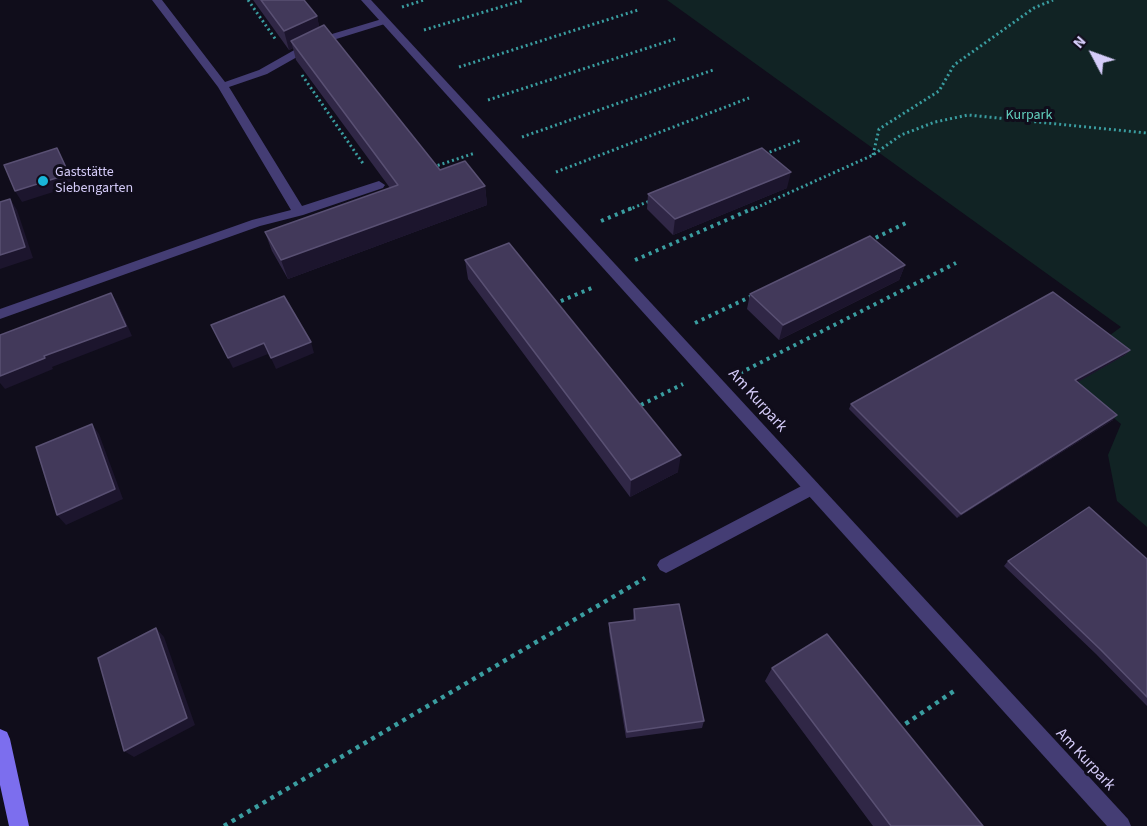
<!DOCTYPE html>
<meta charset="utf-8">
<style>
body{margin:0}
#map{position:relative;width:1147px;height:826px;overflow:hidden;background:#100d1b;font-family:"Source Sans 3",sans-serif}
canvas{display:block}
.north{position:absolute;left:1063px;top:24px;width:60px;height:60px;-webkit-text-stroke:4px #100d1b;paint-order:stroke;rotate:311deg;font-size:16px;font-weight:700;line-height:24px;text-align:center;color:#d5ccf9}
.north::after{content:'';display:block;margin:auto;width:21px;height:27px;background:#d5ccf9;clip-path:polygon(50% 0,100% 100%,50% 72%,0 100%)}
</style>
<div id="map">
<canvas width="1147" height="826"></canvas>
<div class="north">N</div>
</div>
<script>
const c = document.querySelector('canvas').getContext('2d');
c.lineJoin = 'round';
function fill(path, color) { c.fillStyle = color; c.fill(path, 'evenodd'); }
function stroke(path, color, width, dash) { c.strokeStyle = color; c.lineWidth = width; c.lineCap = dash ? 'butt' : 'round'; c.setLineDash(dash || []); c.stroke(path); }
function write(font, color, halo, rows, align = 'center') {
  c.font = font + ' "Source Sans 3",sans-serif'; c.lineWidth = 6; c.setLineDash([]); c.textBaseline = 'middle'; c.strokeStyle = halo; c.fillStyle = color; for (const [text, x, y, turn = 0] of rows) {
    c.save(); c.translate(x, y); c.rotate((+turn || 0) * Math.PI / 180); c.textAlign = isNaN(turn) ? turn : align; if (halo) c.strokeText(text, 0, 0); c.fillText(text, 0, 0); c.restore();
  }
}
const green = new Path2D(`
 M667,0H1147V527L1117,501L1108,455L1121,424L1059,373L1121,327Z`);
const pathFar2 = new Path2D(`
 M248,0L276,40
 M402,7L424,0
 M424,30L524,0
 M459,67L638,10
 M302,75L364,165
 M488,100L675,39
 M522,137L713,70
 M765,154L801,140
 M873,155L879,129L939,91L954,65L1034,8L1053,0
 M433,167L475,153
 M556,172L749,98
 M628,210L652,200
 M751,210L873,155L901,135L935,122L968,115L1147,133`);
const pathFar1 = new Path2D(`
 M601,221L632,208
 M869,241L906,223
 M635,260L754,208
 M554,304L594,287
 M695,323L754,295
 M740,373L956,263
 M641,405L683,384`);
const path = new Path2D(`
 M898,729L957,689
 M224,826L645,578`);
const lane = new Path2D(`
 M152,0H162L225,82L259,70L312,40L382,19H388V23L320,44L267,74L229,87L302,206L379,181L385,185L383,188L303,215L260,226L0,319V309L252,220L291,210L218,87Z
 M811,481L817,483L819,488L817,493L672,570L666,573L660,570L657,565L660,560Z`);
const street = new Path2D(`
 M361,0H371L1128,819L1131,826H1107Z`);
const secondary = new Path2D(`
 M0,729L7,732L10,739L29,826H9L0,785Z`);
const wall = new Path2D(`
 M253,0H304L317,16L319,27L440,170L485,186L487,205L288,279L272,251L265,232L390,188L296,60L293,48L289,50Z
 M787,188L673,235L647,209L648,194Z
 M465,260L678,472L630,497L468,279Z
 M905,265L899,280L779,340L747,309L750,294Z
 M1130,350L1125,355L1077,382L1113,420L957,518L849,409L851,404Z
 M1147,559V706L1096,654L1004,566L1008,561Z
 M634,609L704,721L702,728L626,738L609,632V623L633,620Z
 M772,668L983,826H873L765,681Z`);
const shadedWall = new Path2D(`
 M317,16L321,35L291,41L293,48L289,50L284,31Z
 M57,148L75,185L22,202L15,191Z
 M791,172L787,188L673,235L675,219Z
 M485,186L487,205L288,279L281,260Z
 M10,199L17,210L33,258L0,269V255Z
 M905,265L899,280L779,340L783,325Z
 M111,293L118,304L132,336L52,367L53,369L5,389L0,383V376L44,356Z
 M311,342L314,353L276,369L271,358Z
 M264,343L268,354L233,368L228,358Z
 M1130,350L1125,355L1071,386L1075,380Z
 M1117,415L1113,420L957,518L961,514Z
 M92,424L99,434L123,499L66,525L57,515Z
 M681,455L678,472L630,497L631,480Z
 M156,628L164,637L195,725L134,757L124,751Z`);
const building = new Path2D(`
 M261,0H304L317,16L284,31Z
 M324,25L440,170L465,161L485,186L281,260L265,232L398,185L291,41Z
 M57,148L69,174L15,191L4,165Z
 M762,148L791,172L675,219L648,194Z
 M10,199L25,247L0,255V202Z
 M870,236L905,265L783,325L750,294Z
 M509,243L681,455L631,480L465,260Z
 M1053,292L1130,350L1075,380L1117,415L961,514L851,404Z
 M111,293L126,326L44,356L45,358L0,376V335Z
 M284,296L311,342L271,358L264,343L228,358L211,325Z
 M92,424L115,489L57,515L36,447Z
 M1089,507L1147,559V697L1101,650L1008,561Z
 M679,604L704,721L627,732L609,623L635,620L634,609Z
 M156,628L187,718L124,751L98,658Z
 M827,634L983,826H891L772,668Z`);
const markers = [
 [43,181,6,"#19b5d8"]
];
const farParknames = [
 ["Kurpark",1029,116]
];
const farPoinames = [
 ["Gaststätte",55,173],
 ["Siebengarten",55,189]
];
const streetNames = [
 ["Am Kurpark",757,401,48],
 ["Am Kurpark",1085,760,47]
];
fill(green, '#112324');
stroke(pathFar2, '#3a9da0', 3, [2, 3]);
stroke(pathFar1, '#3a9da0', 4, [3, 4.5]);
stroke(path, '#3a9da0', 4.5, [4, 5]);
fill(lane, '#443d74');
fill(street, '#443d74');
fill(secondary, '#7c6eee');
fill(wall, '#302746');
fill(shadedWall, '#1c152d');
fill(building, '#42395a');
stroke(building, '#595073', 1.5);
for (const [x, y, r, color] of markers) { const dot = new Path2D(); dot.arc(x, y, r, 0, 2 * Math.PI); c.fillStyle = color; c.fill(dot); stroke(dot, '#100d1b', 2); }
write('14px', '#62cfbd', '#100d1b', farParknames);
write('14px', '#d5ccf9', '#100d1b', farPoinames, 'left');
write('16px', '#d5ccf9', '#100d1b', streetNames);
</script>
